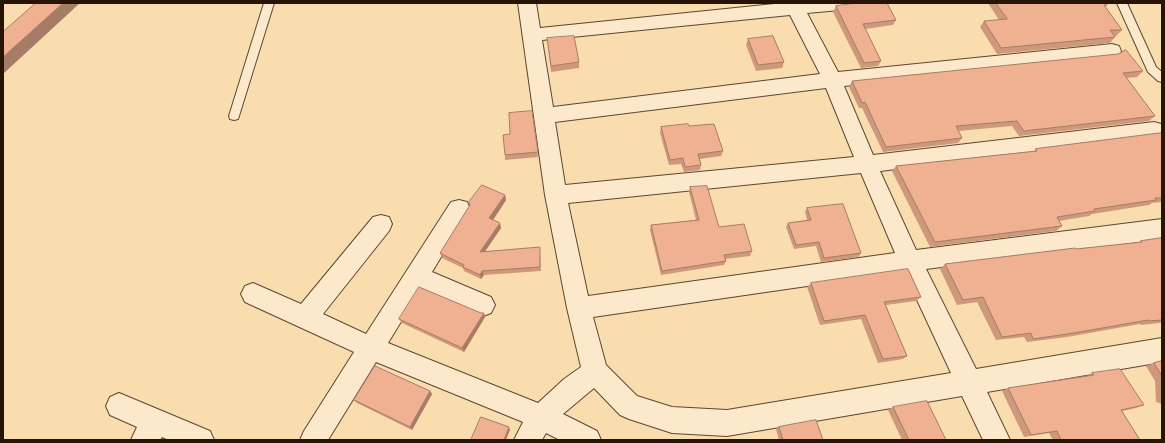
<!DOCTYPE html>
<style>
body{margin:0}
#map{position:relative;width:1165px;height:443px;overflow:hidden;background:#faddaf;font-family:"IM FELL English",serif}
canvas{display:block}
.frame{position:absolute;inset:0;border:4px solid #281407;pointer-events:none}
</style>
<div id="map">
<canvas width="1165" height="443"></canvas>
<div class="frame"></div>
</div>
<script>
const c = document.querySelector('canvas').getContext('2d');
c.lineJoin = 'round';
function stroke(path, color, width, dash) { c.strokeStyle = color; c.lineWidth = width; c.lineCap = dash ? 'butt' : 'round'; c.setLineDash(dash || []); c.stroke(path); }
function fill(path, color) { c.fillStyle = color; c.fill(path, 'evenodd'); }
const service = new Path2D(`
 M264,3H274L239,116L238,119L234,120L230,119L229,116Z
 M1117,3H1127L1156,67L1162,72V82L1158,81L1148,72Z`);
const minor = new Path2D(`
 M518,3H536L540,28L784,3H860L857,7L851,9L807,13L838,72L1112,44L1119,46L1121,51L1119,56L1112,58L844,86L873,155L1154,122L1161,124L1162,134L1154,138L880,171L916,250L1162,219V239L926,269L976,369L1162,338V362L987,392L1010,440H983L962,396L727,436L672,433L629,419L620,415L594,388L563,414L597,431L601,440H560L546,433L542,440H514L523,422L376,362L328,440H300L304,431L354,352L245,302L241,294L245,286L253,283L301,304L373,217L381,215L389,217L392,224L389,231L323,314L366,334L451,202L459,200L467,202L470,209L432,272L491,297L495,305L491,313L483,316L421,289L388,343L538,403L564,379L581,367L567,308L545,195ZM790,15L820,74L553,107L542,40ZM826,88L854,157L565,185L555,122ZM861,173L895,253L588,296L568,203ZM904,272L951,373L727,410L672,407L637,396L606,365L593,317Z
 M119,393L210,431L214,440H169L162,437L160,440H131L137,427L110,415L106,406L110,397Z`);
const wall = new Path2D(`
 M988,3H1106L1107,5L1105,7L1122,30L1116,36H1114L1115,37L1110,43L997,54L980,27L984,21L999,20Z
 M836,6L896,20L893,25L865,29L881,61L878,66L861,68L833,12Z
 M547,38L579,62V68L551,72Z
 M748,39L784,62L782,68L756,71L746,45Z
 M1143,71L1137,77L1127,78L1155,116L1149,121L1019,136L1012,126L958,131L962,138L958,143L883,152L862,108H859L849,87L852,81Z
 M532,111L538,157L505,160V155L510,134Z
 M689,126L723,151L721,156L700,159L701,165L700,170L684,172L681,164L669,165L660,133L661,127Z
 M1162,133V202L1152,203L1149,205L1092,214L1089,216L1059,221L1062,226L1056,231L930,247L892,171L896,166L1034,151L1036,149Z
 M690,187L719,227L752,251L750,256L725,259L726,261L724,265L661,275L650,230L651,225L696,220L689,192Z
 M505,195L506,200L493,220L501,228L485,251L540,252L541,271L484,275L481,279L464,271L463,268L442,258L440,253Z
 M807,208L861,253L858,257L821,262L816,246L794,249L786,227L788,223L807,220L805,212Z
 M1162,238V322L1159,323L1141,325L1140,324L1067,337L1027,342L1024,337L996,340L977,302L957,305L940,269L945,264L1076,249L1139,243L1141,241Z
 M811,283L921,297L916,301L886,305L907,356L903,359L878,363L861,319L820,325L807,287Z
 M481,313H484L485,317L464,352L402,323L399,319Z
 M1162,361V404L1156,402L1155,381L1146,366L1154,363Z
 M1092,373L1144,405L1136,408L1122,411L1140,440H1053L1049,433L1024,437L1002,391L1008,388L1085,377Z
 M430,391L432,394L412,430L357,403L354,400Z
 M893,407L946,440H902L888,410Z
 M779,427L823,440H779L776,429Z`);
const shadedWall = new Path2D(`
 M63,3H80L3,74V57Z
 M505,195L506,200L491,223L489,218Z
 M500,223L501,228L482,256L480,252Z
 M482,271L484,275L481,279L480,275Z
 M484,313L485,317L464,352L462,348Z
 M430,391L432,394L412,430L410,427Z
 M509,427L510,430L506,440H504Z`);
const building = new Path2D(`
 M36,3H63L3,57V32Z
 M858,3H887L896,20L863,24L881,61L864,63L836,6Z
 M996,3H1106L1107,5H1104L1122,30H1110L1115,37L1001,48L984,21L1007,19Z
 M574,36L579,62L551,66L547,38Z
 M773,36L784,62L758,65L748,39Z
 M1126,50L1143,71L1123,73L1155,116L1024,131L1017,121L956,126L962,138L886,147L865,102L862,103L852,81L1118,54Z
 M532,111L538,152L505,155L503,135L510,134L509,113Z
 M688,124L689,126L714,124L723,151L698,154L701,165L685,167L683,158L670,160L661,127Z
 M1162,133V198H1155L1156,200L1094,209L1095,211L1057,217L1062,226L935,242L896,166L1037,151L1036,149Z
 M482,185L505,195L489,218L500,223L480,252L540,247V267L482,271L480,275L463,267L464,265L440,253L470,205L469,202Z
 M707,186L719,227L744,224L752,251L724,255L726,261L662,271L651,225L699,220L690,187Z
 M843,204L861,253L824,258L819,242L796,245L788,223L811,220L807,208Z
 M1162,238V320L1149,321L1148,320L1074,333L1033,339L1031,333L1002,337L983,297L963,300L945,264L1075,248L1076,249L1142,242L1141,241Z
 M908,269L921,297L884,302L907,356L883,359L865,315L824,321L811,283Z
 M419,287L481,313H484L462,348L399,319Z
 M1162,361V376L1154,363Z
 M375,366L430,391L410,427L354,400Z
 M1120,369L1144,405L1121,410L1140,440H1061L1057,431L1031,435L1008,388L1094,375L1092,373Z
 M927,401L946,440H909L893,407Z
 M481,417L509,427L504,440H471Z
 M816,420L823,440H783L779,427Z`);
stroke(service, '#5c4631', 2);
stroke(minor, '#5c4631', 2);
fill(service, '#fce9cb');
fill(minor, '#fce9cb');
fill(wall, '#ce987d');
fill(shadedWall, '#a77c66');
fill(building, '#efb191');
stroke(building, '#a77c66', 1);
</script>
